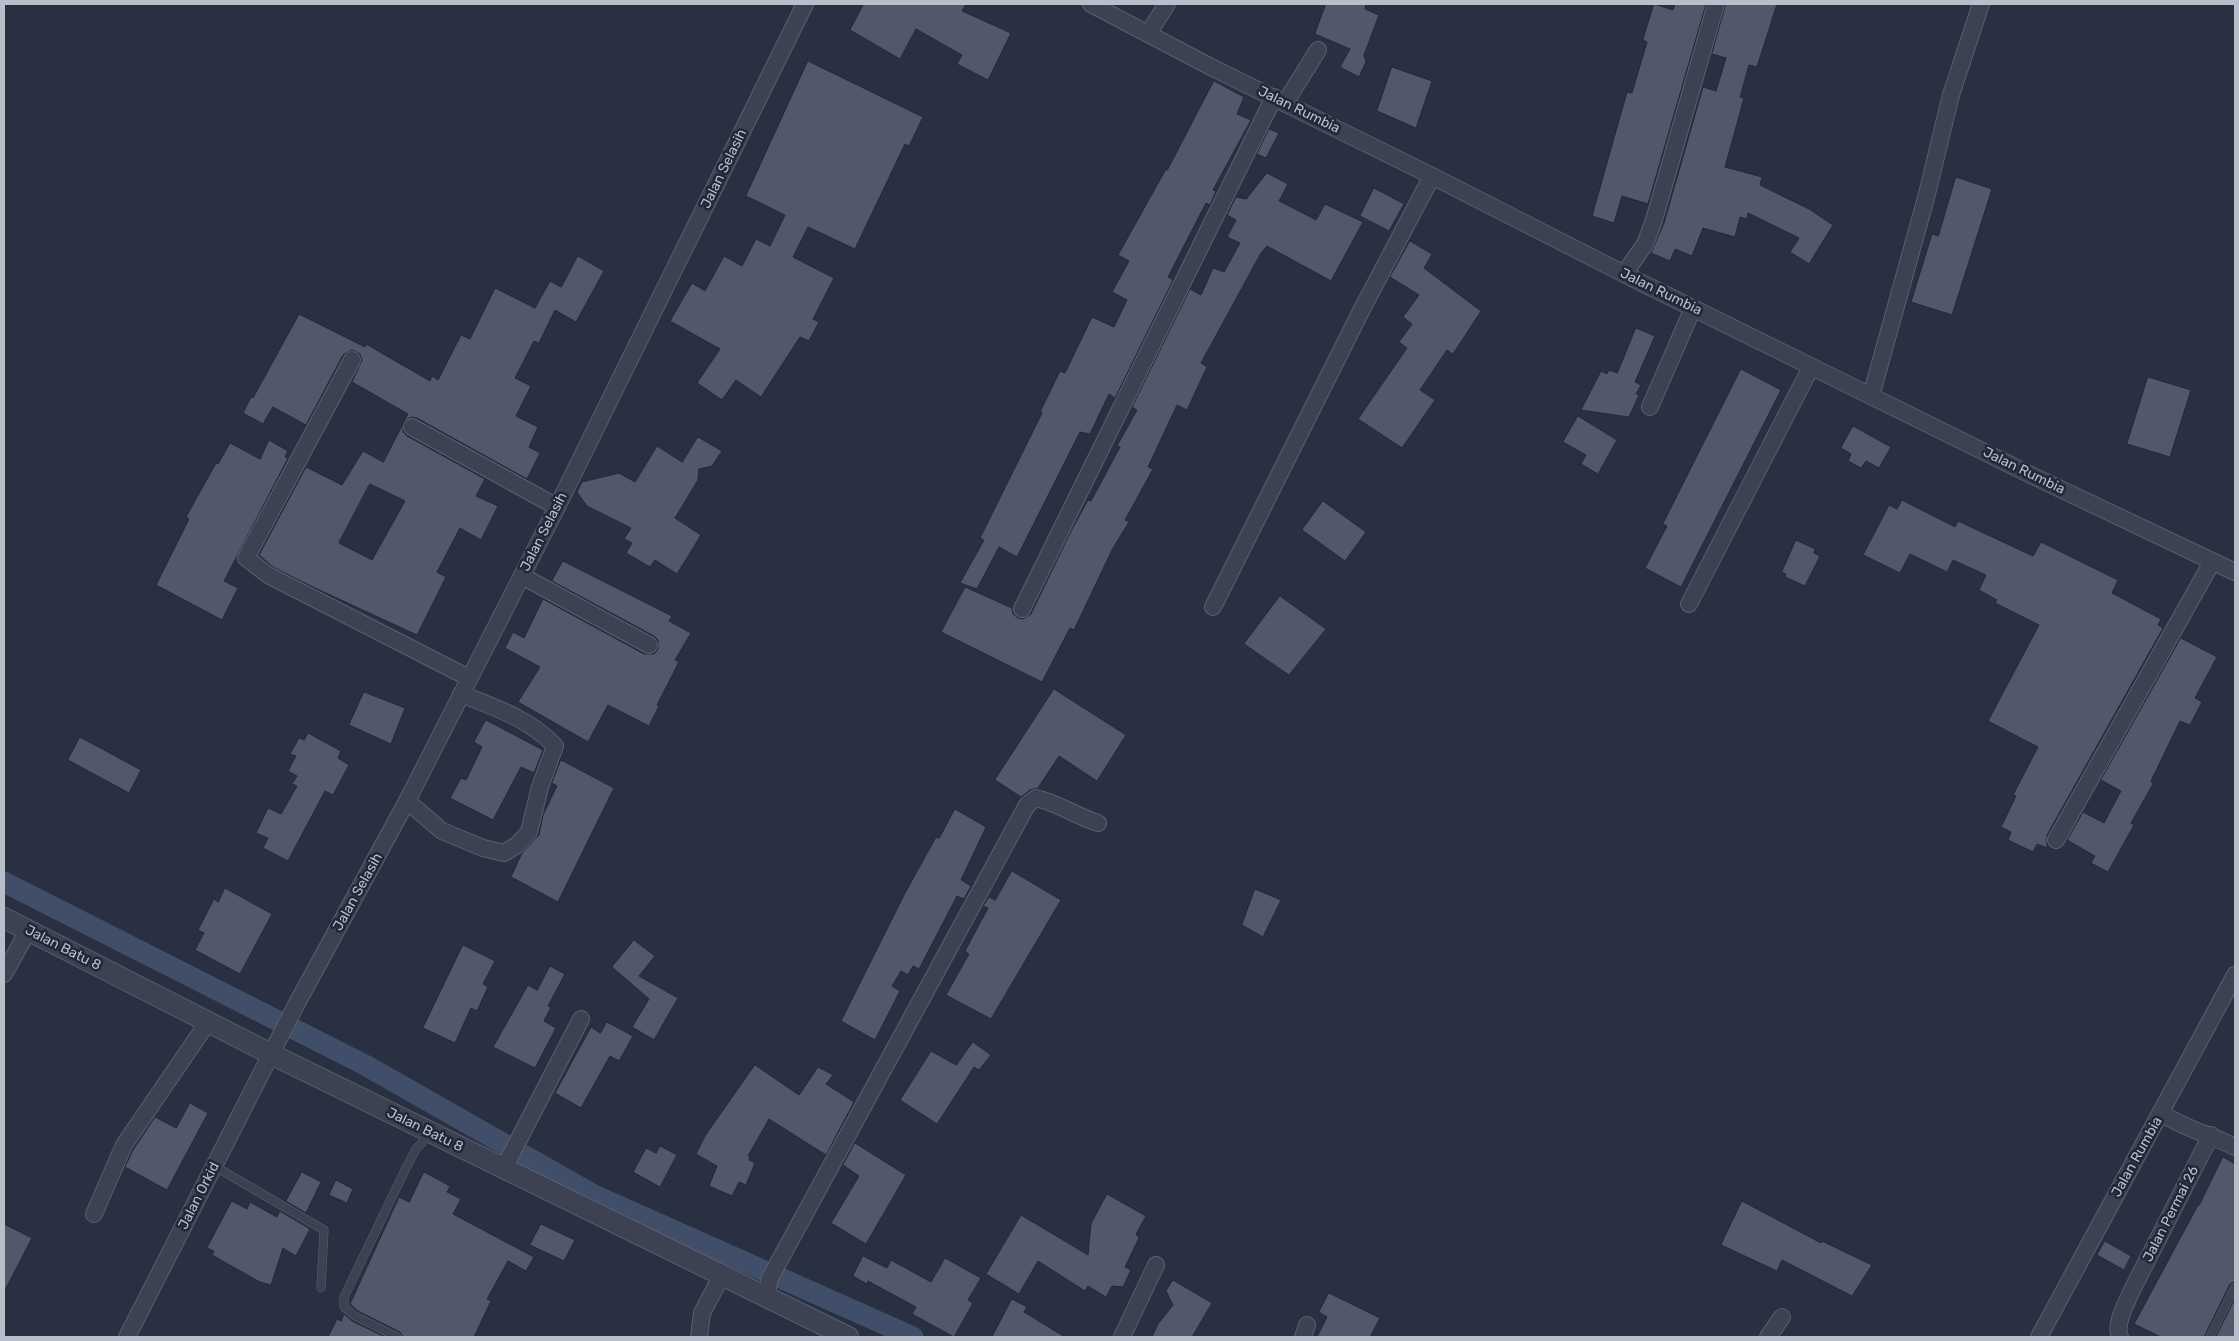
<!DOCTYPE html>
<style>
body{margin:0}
#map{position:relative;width:2239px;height:1341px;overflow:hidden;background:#283041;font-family:Rubik,sans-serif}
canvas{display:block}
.frame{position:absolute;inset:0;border:5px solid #b9becb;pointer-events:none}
</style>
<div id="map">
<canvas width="2239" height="1341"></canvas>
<div class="frame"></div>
</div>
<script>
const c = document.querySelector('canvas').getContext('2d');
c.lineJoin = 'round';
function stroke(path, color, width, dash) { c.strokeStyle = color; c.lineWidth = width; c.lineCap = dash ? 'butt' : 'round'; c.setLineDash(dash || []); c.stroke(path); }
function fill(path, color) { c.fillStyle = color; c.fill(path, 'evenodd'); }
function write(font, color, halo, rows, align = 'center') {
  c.font = font + ' Rubik,sans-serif'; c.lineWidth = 5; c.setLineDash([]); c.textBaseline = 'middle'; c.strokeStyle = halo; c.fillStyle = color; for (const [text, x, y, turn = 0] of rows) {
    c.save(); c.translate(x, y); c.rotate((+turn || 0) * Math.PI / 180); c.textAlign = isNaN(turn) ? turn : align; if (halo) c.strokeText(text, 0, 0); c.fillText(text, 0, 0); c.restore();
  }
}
const canal = new Path2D(`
 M4,882L365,1065L592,1194L913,1337`);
const building = new Path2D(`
 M864,4H966L962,11L1011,33L988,80L957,64L962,55L916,29L900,59L850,30Z
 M1326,4H1366L1365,9L1379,15L1364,55L1366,62L1359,77L1340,67L1350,49L1315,34Z
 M1654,4L1673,10L1675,4H1706L1648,204L1622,196L1614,223L1592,216L1627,92L1632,93L1647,42L1643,40Z
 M1726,4H1777L1757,67L1749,65L1740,97L1744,98L1725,167L1762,177L1760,185L1809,209L1833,225L1809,264L1790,252L1799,238L1748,213L1747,219L1740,217L1735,237L1703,228L1692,256L1675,249L1670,261L1651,253L1664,223L1703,87L1716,91L1726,58L1712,54Z
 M808,61L923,117L909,146L905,144L855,249L808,227L793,257L834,278L813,319L819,322L809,341L800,337L761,397L736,380L722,400L697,383L720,349L670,321L692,283L705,291L724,256L742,266L756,239L770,246L785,215L746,196Z
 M1392,67L1432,81L1416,128L1377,111Z
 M1214,81L1244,97L1237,114L1251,120L1213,190L1216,191L1210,205L1206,203L1168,277L1173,280L1115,398L1109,394L1090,434L1080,432L1017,557L999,547L977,589L960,583L984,540L980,538L1042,413L1040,412L1060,371L1065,373L1092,317L1114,327L1127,300L1112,292L1129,261L1118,255L1166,169L1167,170Z
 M1269,129L1279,133L1266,158L1257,154Z
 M1267,173L1288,184L1279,201L1301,212L1316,220L1325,204L1363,222L1331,281L1267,246L1261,253L1201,363L1207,367L1187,410L1177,405L1148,467L1153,469L1125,520L1129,522L1113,548L1074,630L1070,628L1042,682L941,632L965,587L1012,608L1013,614L1018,618L1023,619L1031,614L1071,531L1088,500L1091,501L1120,447L1117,446L1137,410L1132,407L1190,289L1201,295L1213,268L1224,272L1240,243L1227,237L1236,220L1227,215L1236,197L1246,199Z
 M1956,177L1992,189L1952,315L1911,302L1932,234L1938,236Z
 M1374,188L1404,204L1389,231L1360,216Z
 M1410,241L1432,254L1424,268L1481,311L1453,354L1447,350L1420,390L1435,400L1402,448L1358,419L1407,348L1399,342L1412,324L1403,317L1419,295L1390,277Z
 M578,256L604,271L576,322L555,310L539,343L534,341L515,378L531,386L516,416L538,427L529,447L540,453L527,479L417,418L411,417L404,421L408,414L352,382L362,360L360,354L352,350L343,355L306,425L273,407L263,424L243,413L251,397L253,398L299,314L365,347L366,344L430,381L432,376L438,380L461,335L470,339L495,288L535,308L550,281L561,287Z
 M1636,328L1655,336L1635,382L1641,385L1636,394L1639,395L1629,417L1581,410L1601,371L1607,374L1609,370L1617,373Z
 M1741,369L1781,390L1681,587L1645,568L1667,526L1663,524Z
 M2148,377L2191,390L2170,457L2127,444Z
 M1578,416L1617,440L1598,474L1581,464L1586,455L1563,442Z
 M403,424V432L407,436L485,479L476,496L498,506L481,540L460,528L437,572L446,577L417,635L315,588L273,567L259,555L306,467L342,485L363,451L383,462ZM370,484L405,501L372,560L339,543Z
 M1853,426L1891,447L1879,468L1866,461L1861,468L1848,461L1851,454L1841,448Z
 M698,437L722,451L712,466L699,469L698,480L675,518L701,535L677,574L655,560L650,567L626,553L632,543L624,539L631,528L587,506L577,492L582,482L619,473L635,482L657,446L682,462Z
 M269,440L288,451L285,457L288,458L224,581L238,588L222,620L156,585L189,519L186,517L216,463L218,464L230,443L260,459Z
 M1902,500L1955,527L1958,521L2033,556L2041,542L2118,580L2112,593L2161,619L2158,625L2163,628L2047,835V848L2037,844L2033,852L2008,840L2011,832L2001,827L2016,796L2013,795L2038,747L1988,721L2039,625L1995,603L1997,600L1979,590L1986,575L1953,560L1947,572L1910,554L1900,573L1863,555L1889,505L1897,509Z
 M1323,501L1366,532L1345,561L1302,530Z
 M1796,540L1815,549L1814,553L1820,556L1805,586L1785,577L1786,574L1782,572Z
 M563,561L672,616L669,621L691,633L675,660L679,662L657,705L659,706L649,726L608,705L588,742L518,702L540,667L505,648L513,632L524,638L543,599L644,654H654L658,649V640L654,636L552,581Z
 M1280,596L1326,629L1289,675L1244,644Z
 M2181,638L2217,657L2195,698L2202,702L2190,725L2180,721L2151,781L2153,784L2131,823L2134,825L2108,872L2091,863L2095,856L2067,840L2083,812L2104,823L2121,791L2101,780Z
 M1054,689L1126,735L1097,781L1059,756L1038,788L1030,790L1021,797L995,780Z
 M364,692L405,708L391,744L349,725Z
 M486,720L543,750L534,773L521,767L493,820L450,798L461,778L466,780L482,747L474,742Z
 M308,733L341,751L338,758L349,765L333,795L325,791L288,861L263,848L268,838L256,833L268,808L281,814L297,786L292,784L297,776L288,771L296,756L290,754L299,738L304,740Z
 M80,737L141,770L129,793L68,760Z
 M561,760L614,788L558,902L511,877L522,853L539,835L543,815L557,786L552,783Z
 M955,809L986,827L961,880L971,886L964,899L957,896L919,969L913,966L908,975L901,971L892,986L900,991L875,1040L841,1021L905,893L936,837L939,838Z
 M1012,871L1061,900L991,1019L946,995L969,954L965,951L988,908L983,906L989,897L995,900Z
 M225,888L272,914L240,974L195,950L204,933L198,930L214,899L218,902Z
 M1255,889L1281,900L1263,937L1242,925Z
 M634,940L655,956L639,976L678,998L654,1040L632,1027L649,999L612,967Z
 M463,945L495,961L483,984L488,987L477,1011L471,1008L455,1043L423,1028Z
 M550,966L565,974L548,1006L551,1007L544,1021L556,1028L535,1068L493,1047L528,985L537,990Z
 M607,1022L633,1036L619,1061L610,1056L581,1108L555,1093L591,1027L600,1033Z
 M973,1042L991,1055L979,1070L974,1067L937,1124L900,1100L931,1051L956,1065Z
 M755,1065L799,1095L818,1067L833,1075L826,1084L854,1102L826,1155L769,1119L748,1156L750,1157L749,1160L755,1163L746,1185L739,1182L732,1196L709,1186L717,1166L696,1154L705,1136Z
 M190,1103L208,1113L167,1190L125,1167L133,1150L155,1117L176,1128Z
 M855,1143L906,1175L866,1244L831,1223L859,1176L843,1165Z
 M660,1146L677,1155L660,1187L633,1172L646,1148L656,1153Z
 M2223,1157L2235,1164V1281L2230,1284L2204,1337H2161L2134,1324L2198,1205H2199Z
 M302,1172L321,1182L306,1213L286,1201Z
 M424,1172L450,1186L447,1192L461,1199L453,1214L534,1257L526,1271L508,1261L487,1299L491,1301L474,1337H403L400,1332L358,1311L350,1304L399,1197L409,1202Z
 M336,1180L353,1189L347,1203L329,1195Z
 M1107,1194L1146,1216L1136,1234L1139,1238L1125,1267L1131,1270L1123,1287L1112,1286L1106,1297L1088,1286L1085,1291L1038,1261L1019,1294L986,1274L1021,1215L1088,1255L1091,1224Z
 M232,1201L247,1209L250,1202L277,1217L280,1211L310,1229L296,1256L283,1248L271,1285L260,1282L212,1255L214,1251L207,1248Z
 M1742,1201L1821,1243L1822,1241L1872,1265L1852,1296L1782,1260L1777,1271L1721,1245Z
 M4,1224L32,1238L4,1292Z
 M541,1224L575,1240L564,1261L530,1245Z
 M2105,1241L2131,1256L2124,1270L2097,1255Z
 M863,1256L887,1268L891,1260L931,1282L945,1258L981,1278L968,1300L973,1303L954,1337L912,1314L916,1307L868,1281L867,1284L853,1276Z
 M1173,1280L1212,1303L1192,1337H1152L1158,1324L1173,1305L1166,1291Z
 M1329,1293L1380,1318L1370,1337H1317L1327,1317L1319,1312Z
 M1012,1299L1027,1307L1024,1312L1065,1337H992Z
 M2235,1299V1337H2216Z
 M344,1314L352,1321L385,1337H328L337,1319L341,1321Z`);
const service = new Path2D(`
 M214,1166L324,1230L321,1288
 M397,1337L355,1316L344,1307V1297L405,1170L416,1149L430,1134
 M2210,1337L2235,1287`);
const minor = new Path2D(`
 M1091,4L1211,67L1432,176L1642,283L2033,476L2235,572
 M1148,34L1167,4
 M1285,103L1318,50
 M1624,274L1645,244L1654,220L1716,4
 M352,360L246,558L268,575L469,678
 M1871,396L1926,198L1951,95L1981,4
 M1650,407L1693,308
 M412,427L557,507
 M522,576L649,645
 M1689,604L1811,367
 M1213,607L1360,313L1432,176
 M1022,609L1274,97
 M407,801L442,831L483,848L504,853L517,845L529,832L540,787L555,746C529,718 495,708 461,694
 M2056,840L2212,562
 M4,974L28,931
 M2161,1113C2187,1130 2209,1134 2235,1147
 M504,1168L581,1019
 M94,1214L124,1145L208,1022
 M766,1297L770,1278L1027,805L1036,798C1058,803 1076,816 1098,823
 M127,1337L296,1005L407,801L557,507L805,4
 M699,1337L702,1313L722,1275
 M1122,1337L1156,1265
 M1303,1337L1307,1325
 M1768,1337L1782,1317
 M2039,1337L2235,975
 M2120,1337C2114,1325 2126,1304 2131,1292L2211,1135`);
const tertiary = new Path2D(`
 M4,918L271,1054L848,1337`);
const streetNames = [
 ["Jalan Rumbia",1299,110,26],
 ["Jalan Selasih",724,169,-64],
 ["Jalan Rumbia",1661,292,26],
 ["Jalan Rumbia",2024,471,26],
 ["Jalan Selasih",544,532,-63],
 ["Jalan Selasih",358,892,-61],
 ["Jalan Batu 8",63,948,27],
 ["Jalan Batu 8",425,1130,26],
 ["Jalan Rumbia",2137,1157,-61],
 ["Jalan Orkid",199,1196,-63],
 ["Jalan Permai 26",2171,1214,-63]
];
stroke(canal, '#414e6a', 21);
fill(building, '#52586b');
stroke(building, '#232938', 1);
stroke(service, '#5a606e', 9);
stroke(minor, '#5a606e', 18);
stroke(tertiary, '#5a606e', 22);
stroke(service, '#3c4251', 8);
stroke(minor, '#3c4251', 16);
stroke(tertiary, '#3c4251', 20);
write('14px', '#b9becb', '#212736', streetNames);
</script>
